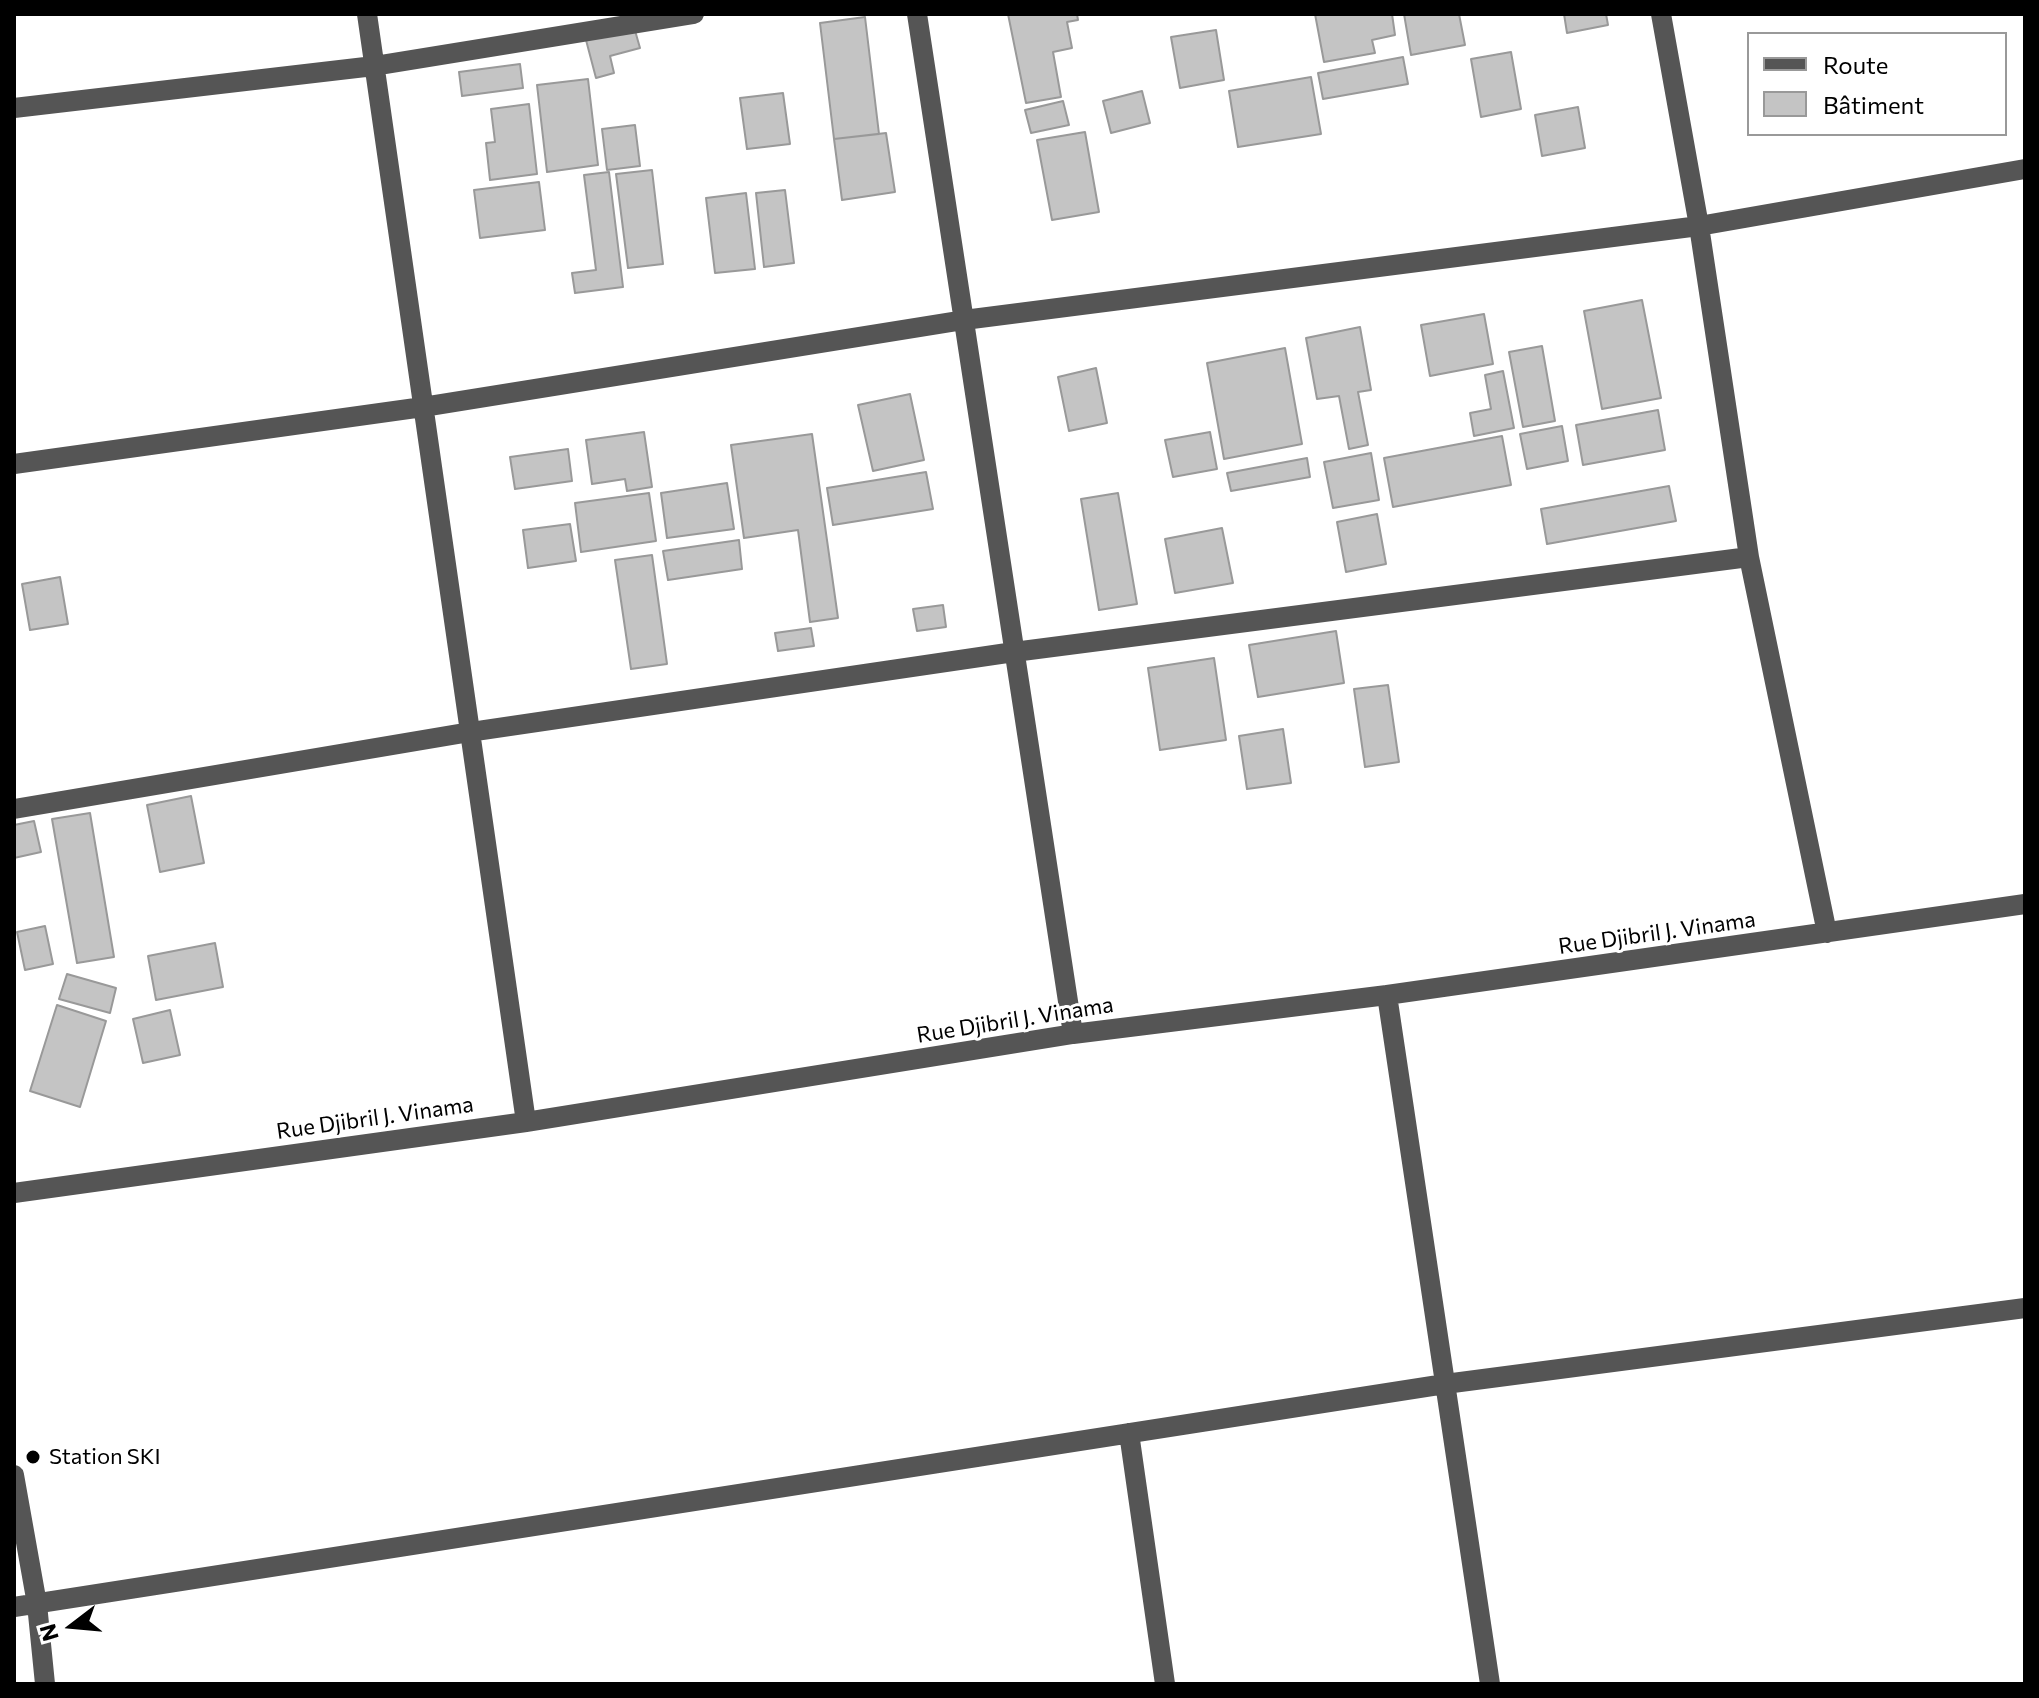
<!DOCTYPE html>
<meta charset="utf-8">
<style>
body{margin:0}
#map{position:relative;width:2039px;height:1698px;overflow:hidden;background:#fff;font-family:Commissioner,sans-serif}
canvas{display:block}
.frame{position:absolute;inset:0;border:16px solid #000;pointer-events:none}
.legend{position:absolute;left:1747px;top:32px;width:260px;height:104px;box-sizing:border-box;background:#fff;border:2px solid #999;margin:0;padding:10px 14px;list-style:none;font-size:24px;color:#000}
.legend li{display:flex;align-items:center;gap:16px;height:40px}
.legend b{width:40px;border:2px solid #999}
.north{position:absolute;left:32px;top:1586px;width:80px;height:80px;-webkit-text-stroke:6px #fff;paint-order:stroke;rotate:254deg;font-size:22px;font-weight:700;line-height:32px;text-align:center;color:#000}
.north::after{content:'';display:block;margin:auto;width:28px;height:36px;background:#000;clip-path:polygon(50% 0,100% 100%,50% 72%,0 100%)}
</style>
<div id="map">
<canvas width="2039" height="1698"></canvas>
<div class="frame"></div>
<ul class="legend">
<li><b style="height:10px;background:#555"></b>Route</li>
<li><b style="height:22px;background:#c4c4c4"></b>Bâtiment</li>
</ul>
<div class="north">N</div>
</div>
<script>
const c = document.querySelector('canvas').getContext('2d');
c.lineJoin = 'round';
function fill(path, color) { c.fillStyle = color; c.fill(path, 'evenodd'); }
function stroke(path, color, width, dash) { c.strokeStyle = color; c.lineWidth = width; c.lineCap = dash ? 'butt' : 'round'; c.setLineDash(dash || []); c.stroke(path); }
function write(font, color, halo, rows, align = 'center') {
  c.font = font + ' Commissioner,sans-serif'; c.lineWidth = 6; c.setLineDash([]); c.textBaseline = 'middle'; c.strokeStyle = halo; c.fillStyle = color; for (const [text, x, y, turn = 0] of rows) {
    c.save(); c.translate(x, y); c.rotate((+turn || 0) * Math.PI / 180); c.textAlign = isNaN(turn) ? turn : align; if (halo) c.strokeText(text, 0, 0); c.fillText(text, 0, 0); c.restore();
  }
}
const building = new Path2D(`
 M1008,14H1077L1078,20L1067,22L1072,48L1053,52L1061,97L1026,103Z
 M1315,14H1392L1395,35L1372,40L1375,53L1324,62Z
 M1404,14H1459L1465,45L1411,55Z
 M1564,14H1606L1608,25L1567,33Z
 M865,17L879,134L834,139L820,23Z
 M634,27L640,48L610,56L614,73L596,78L586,40Z
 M1216,30L1224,80L1180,88L1171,37Z
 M1511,52L1521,109L1481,117L1471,59Z
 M1403,57L1408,84L1323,99L1318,73Z
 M520,64L523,88L462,96L459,72Z
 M1311,77L1321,134L1238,147L1229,91Z
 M588,79L598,165L547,172L537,85Z
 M1142,91L1150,123L1111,133L1103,101Z
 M783,93L790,144L747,149L740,98Z
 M1063,101L1069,125L1031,133L1025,110Z
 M529,104L537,174L490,180L486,143L495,142L491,109Z
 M1578,107L1585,148L1542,156L1535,115Z
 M635,125L640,166L607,170L602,129Z
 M1085,132L1099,212L1052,220L1037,140Z
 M886,133L895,192L842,200L834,139Z
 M652,170L663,264L628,268L616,174Z
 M609,172L623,287L575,293L572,273L596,270L584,175Z
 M539,182L545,230L480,238L474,190Z
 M785,190L794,263L764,267L756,193Z
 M746,193L755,269L715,273L706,198Z
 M1642,300L1661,398L1602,409L1584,311Z
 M1484,314L1493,364L1430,376L1421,325Z
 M1360,327L1371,390L1358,392L1368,445L1349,449L1339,396L1317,399L1306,338Z
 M1542,346L1555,421L1523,427L1509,352Z
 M1285,348L1302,444L1224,459L1207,363Z
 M1096,368L1107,423L1069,431L1058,377Z
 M1503,371L1514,428L1474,436L1470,413L1491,409L1485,375Z
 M910,394L924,460L873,471L858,405Z
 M1658,410L1665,450L1583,465L1576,425Z
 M1562,426L1568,461L1527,469L1520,434Z
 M644,432L652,487L627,491L625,479L592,484L586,440Z
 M1210,432L1217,469L1173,477L1165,440Z
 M812,434L838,618L810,622L798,530L744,538L731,445Z
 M1502,436L1511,485L1393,507L1384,458Z
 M568,449L572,481L515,489L510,457Z
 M1371,453L1379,500L1333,508L1324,462Z
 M1307,458L1310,477L1231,491L1227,473Z
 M926,472L933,509L833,525L827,488Z
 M727,483L734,529L667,538L661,493Z
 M1669,486L1676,521L1547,544L1541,509Z
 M649,493L656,541L581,552L575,503Z
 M1118,493L1137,604L1099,610L1081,499Z
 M1377,514L1386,564L1346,572L1337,522Z
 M570,524L576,561L528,568L523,530Z
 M1222,528L1233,583L1175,593L1165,539Z
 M739,540L742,569L668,580L663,551Z
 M652,555L667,664L631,669L615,560Z
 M60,577L68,624L30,630L22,584Z
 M943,605L946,627L917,631L913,609Z
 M811,628L814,646L778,651L775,633Z
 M1336,631L1344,683L1258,697L1249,645Z
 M1214,658L1226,740L1160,750L1148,668Z
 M1388,685L1399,762L1365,767L1354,689Z
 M1283,729L1291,783L1247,789L1239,736Z
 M191,796L204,863L160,872L147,805Z
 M90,813L114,957L77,963L52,819Z
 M34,821L41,852L14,858V825Z
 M45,926L53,964L25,970L17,932Z
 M215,943L223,987L156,1000L148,956Z
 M67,974L116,988L110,1013L59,999Z
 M57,1005L106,1021L80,1107L30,1091Z
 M170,1010L180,1055L143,1063L133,1019Z`);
const minor = new Path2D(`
 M367,14L526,1122
 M917,14L1073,1034
 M1661,14L1699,226L1749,557L1827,933
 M14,108L374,66L694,14
 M14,464L423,407L964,320L1699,226L2025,169
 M14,809L470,732L1014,652L1749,557
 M1387,995L1490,1684
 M14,1193L526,1122L1073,1034L1387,995L2025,904
 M1129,1433L1165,1684
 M14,1475L37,1604L45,1684
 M14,1607L1445,1384L2025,1308`);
const markers = [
 [33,1457,8,"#000"]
];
const streetNames = [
 ["Rue Djibril J. Vinama",1657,933,-8],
 ["Rue Djibril J. Vinama",1015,1020,-9],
 ["Rue Djibril J. Vinama",375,1118,-8]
];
const poiNames = [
 ["Station SKI",49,1457]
];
fill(building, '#c4c4c4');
stroke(building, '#999', 2);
stroke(minor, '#555', 20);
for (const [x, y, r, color] of markers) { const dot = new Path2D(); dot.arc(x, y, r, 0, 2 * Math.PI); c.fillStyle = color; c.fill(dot); stroke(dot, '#fff', 3); }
write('22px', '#000', '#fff', streetNames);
write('22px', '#000', '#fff', poiNames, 'left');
</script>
